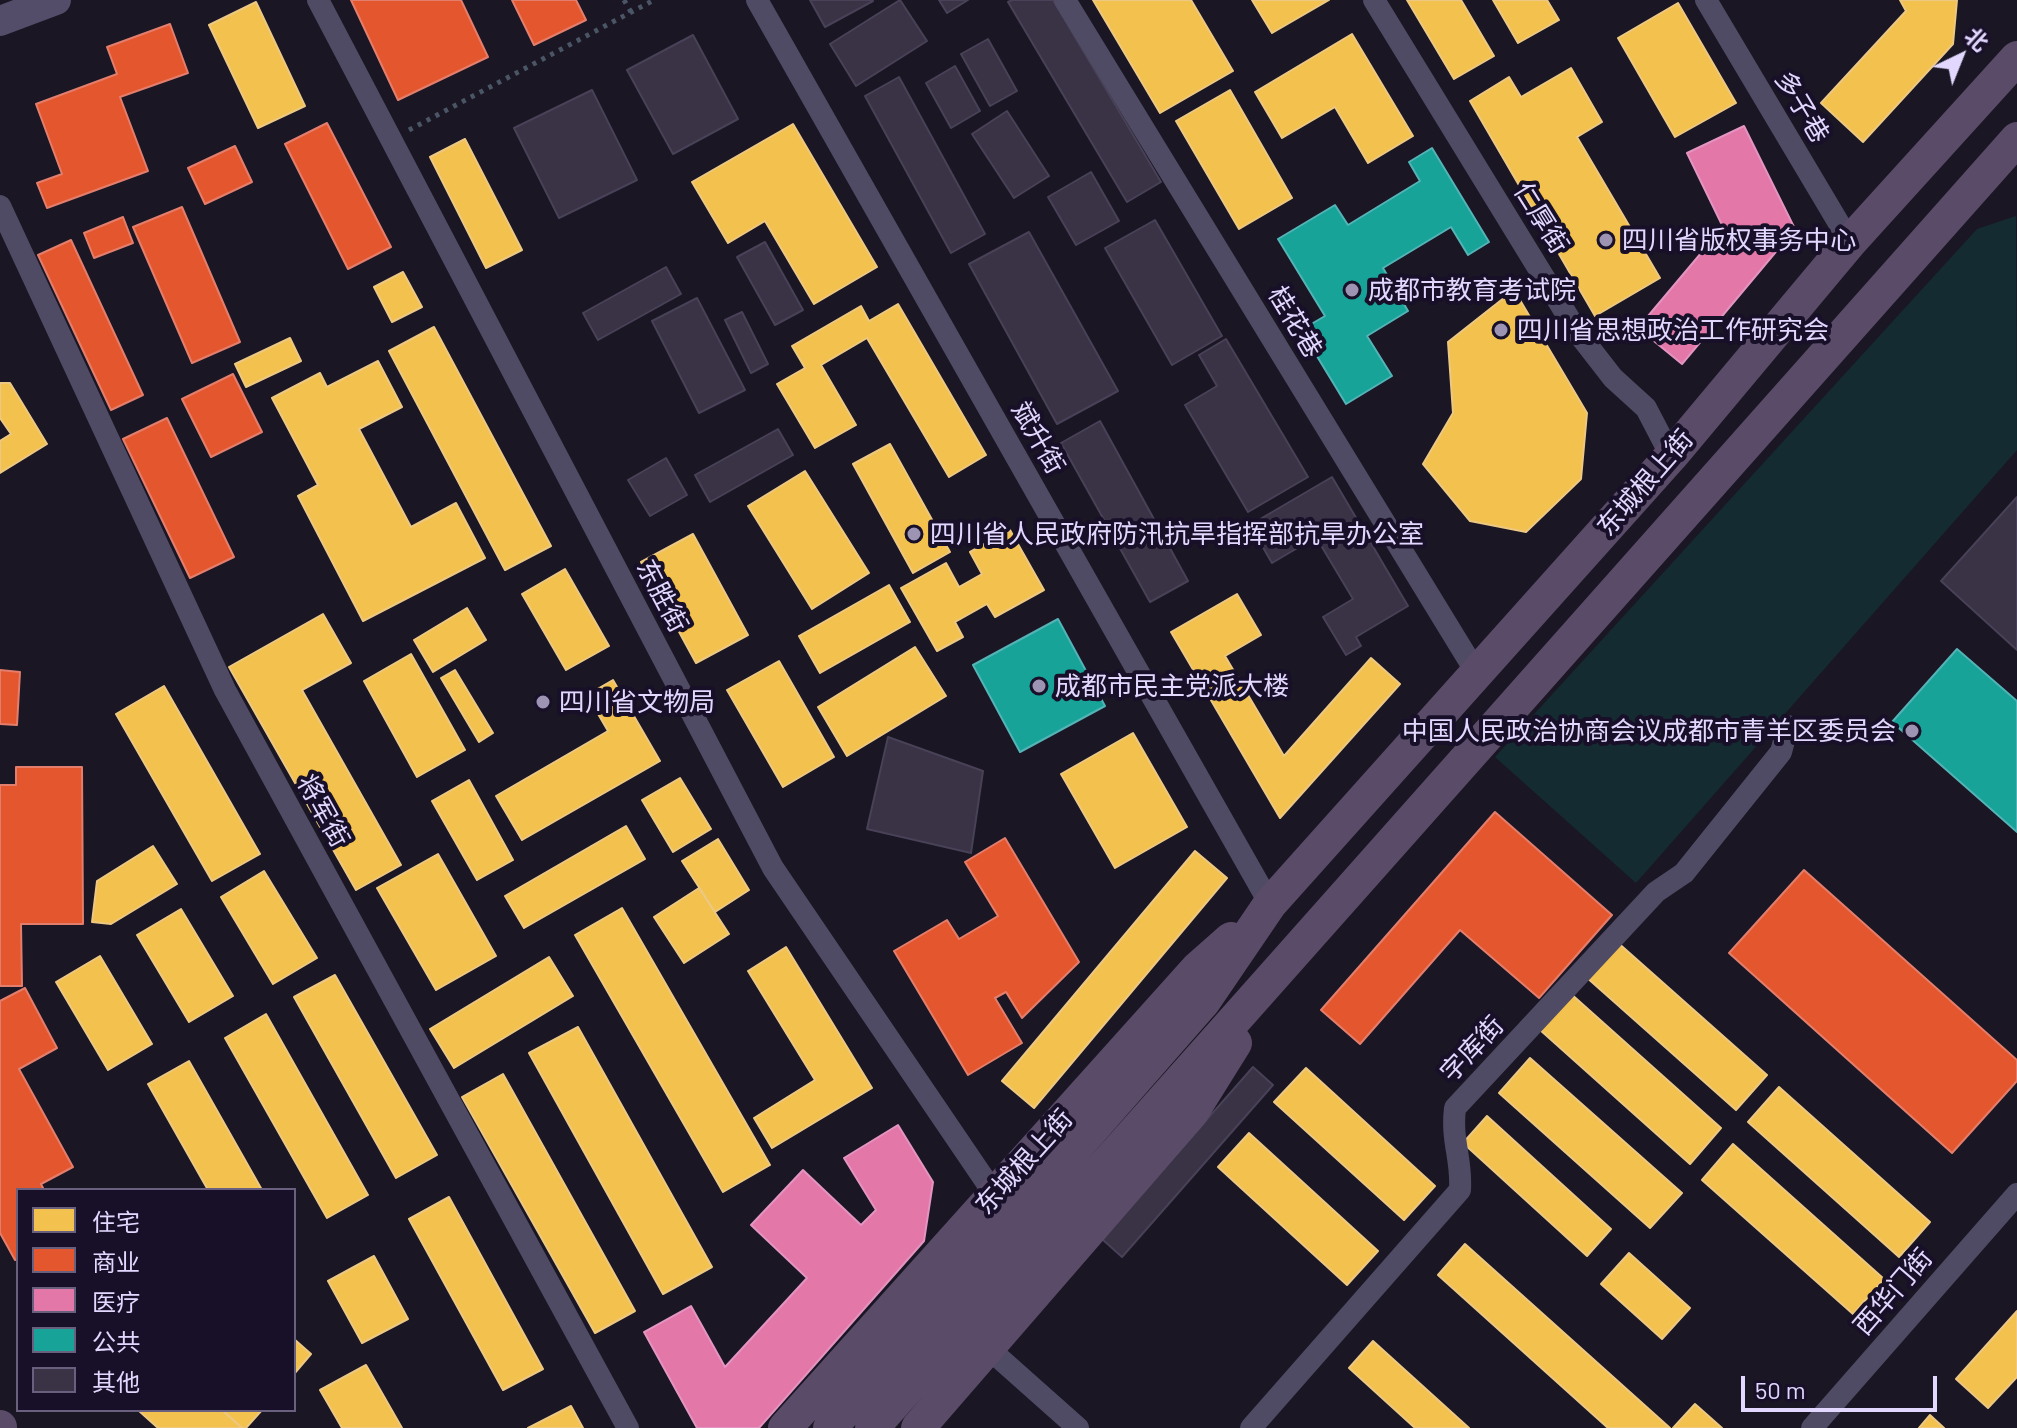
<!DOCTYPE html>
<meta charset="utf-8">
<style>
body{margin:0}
#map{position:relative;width:2017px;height:1428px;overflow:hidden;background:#1a1623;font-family:Barlow,"Noto Sans SC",sans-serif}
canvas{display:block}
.legend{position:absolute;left:16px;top:1188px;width:280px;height:224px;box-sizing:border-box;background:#181029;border:2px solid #69607f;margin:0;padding:10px 14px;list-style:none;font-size:24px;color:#e2d8ff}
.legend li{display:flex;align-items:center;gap:16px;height:40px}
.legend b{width:40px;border:2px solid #69607f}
.north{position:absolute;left:1921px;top:16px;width:80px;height:80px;-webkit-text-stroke:6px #181029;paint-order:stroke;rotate:43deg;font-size:22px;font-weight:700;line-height:32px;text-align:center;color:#e2d8ff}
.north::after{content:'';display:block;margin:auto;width:28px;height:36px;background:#e2d8ff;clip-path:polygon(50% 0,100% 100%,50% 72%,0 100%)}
.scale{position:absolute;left:1741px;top:1376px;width:196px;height:36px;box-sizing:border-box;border:4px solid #e2d8ff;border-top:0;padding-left:10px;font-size:24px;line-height:28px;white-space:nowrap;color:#e2d8ff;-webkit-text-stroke:6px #181029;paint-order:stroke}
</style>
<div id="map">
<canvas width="2017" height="1428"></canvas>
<ul class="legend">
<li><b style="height:22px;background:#f2c14e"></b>住宅</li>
<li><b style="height:22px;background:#e4572e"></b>商业</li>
<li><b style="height:22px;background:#e377a8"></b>医疗</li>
<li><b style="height:22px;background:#17a398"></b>公共</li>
<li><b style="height:22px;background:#393345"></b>其他</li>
</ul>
<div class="north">北</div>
<div class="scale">50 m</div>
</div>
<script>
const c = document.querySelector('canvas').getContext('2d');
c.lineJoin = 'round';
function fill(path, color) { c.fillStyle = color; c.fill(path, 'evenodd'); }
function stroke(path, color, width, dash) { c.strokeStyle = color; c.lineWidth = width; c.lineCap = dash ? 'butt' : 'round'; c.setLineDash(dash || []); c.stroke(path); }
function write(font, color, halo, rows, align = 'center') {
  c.font = font + ' Barlow,"Noto Sans SC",sans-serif'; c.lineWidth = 8; c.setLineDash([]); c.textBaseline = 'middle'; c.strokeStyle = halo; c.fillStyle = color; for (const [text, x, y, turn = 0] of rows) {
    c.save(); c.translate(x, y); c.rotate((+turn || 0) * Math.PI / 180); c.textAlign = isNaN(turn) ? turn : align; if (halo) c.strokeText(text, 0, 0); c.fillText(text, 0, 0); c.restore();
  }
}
const green = new Path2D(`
 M2016,216L2017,450L1636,883L1495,757L1977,229Z`);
const homes = new Path2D(`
 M1093,0H1191L1233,71L1160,113Z
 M1252,0H1329L1272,33Z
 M1407,0H1461L1494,56L1454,79Z
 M1493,0H1547L1559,20L1518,43Z
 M1900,0H1957L1953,44L1863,142L1821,103L1906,11Z
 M256,2L305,106L258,128L209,25Z
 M1678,3L1736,103L1675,137L1618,38Z
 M1352,34L1413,136L1368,163L1335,107L1282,138L1255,92Z
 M1571,68L1602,122L1577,137L1660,278L1595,316L1470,101L1509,77L1521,97Z
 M1230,90L1292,198L1239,229L1176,121Z
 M793,124L877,267L814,304L765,221L728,243L692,182Z
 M465,139L522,250L486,268L430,157Z
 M403,272L422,307L392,322L374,287Z
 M1514,290L1587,413L1581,479L1526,532L1470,521L1423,464L1453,413L1448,342Z
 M898,304L986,455L949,477L867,338L821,365L856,425L815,448L777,384L805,368L792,346L861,306L869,321Z
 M434,327L551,546L505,570L389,351Z
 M290,338L301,361L246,387L235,364Z
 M378,361L402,407L359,429L411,527L456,503L485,558L363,621L298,496L318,485L272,398L320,373L327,387Z
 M0,383H10L47,444L0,473V441L11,434L0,418Z
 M890,444L950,552L913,573L853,464Z
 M805,471L869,573L812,609L748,506Z
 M1010,530L1044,590L995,617L987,604L955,622L963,637L937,651L901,588L946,563L959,587L982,574L970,552Z
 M693,534L748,635L696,663L641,562Z
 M565,569L609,646L566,670L522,594Z
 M889,585L910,622L820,673L799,636Z
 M1237,594L1261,635L1225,656L1284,756L1371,658L1400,684L1280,818L1171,632Z
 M467,608L486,640L433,672L414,640Z
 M323,614L351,663L302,690L401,865L356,890L229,667Z
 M915,647L946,696L847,756L818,707Z
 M411,654L465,750L417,777L364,681Z
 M779,661L834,757L783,787L727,690Z
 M455,670L493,733L479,742L441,678Z
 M613,680L660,761L522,840L496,796L608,731L587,695Z
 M164,686L260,854L212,881L116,714Z
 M1133,733L1187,827L1115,868L1061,774Z
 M680,778L711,829L673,852L642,800Z
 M469,780L513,860L477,880L432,801Z
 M626,826L645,859L524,928L505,896Z
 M718,839L749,890L715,912L682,861Z
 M153,846L177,884L111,924L92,922L97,881Z
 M1195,851L1227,878L1034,1108L1002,1081Z
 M438,854L496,956L436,990L377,888Z
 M264,871L317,958L273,984L221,897Z
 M699,888L729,934L684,963L654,917Z
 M622,908L770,1165L723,1192L575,935Z
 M181,909L233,996L189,1022L137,935Z
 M1616,941L1767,1075L1736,1110L1585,976Z
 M786,947L872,1088L772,1148L754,1118L815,1080L748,971Z
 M100,956L152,1044L108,1070L56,982Z
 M549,957L573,996L454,1068L430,1029Z
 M335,975L437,1155L396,1178L294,997Z
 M1570,993L1721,1128L1690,1164L1539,1029Z
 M266,1014L368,1195L327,1218L225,1038Z
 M578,1027L712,1267L663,1294L529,1053Z
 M1530,1058L1682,1193L1650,1228L1499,1093Z
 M189,1061L262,1190H208L148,1084Z
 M1306,1068L1435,1186L1404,1220L1274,1102Z
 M503,1074L635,1311L595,1333L462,1097Z
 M1779,1087L1930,1222L1899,1257L1748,1122Z
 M1487,1116L1611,1229L1587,1256L1463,1143Z
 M1249,1133L1378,1251L1347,1285L1218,1167Z
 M1733,1144L1884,1279L1853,1314L1702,1180Z
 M449,1197L543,1369L503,1390L409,1219Z
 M1465,1244L1670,1428H1608L1438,1275Z
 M1629,1253L1690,1308L1662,1339L1601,1284Z
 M374,1256L408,1319L362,1343L328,1281Z
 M2017,1311V1377L1988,1408L1956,1379Z
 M294,1339L311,1354L294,1374Z
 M1373,1341L1469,1428H1415L1349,1368Z
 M366,1365L402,1428H342L320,1390Z
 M1695,1404L1722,1428H1673Z
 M571,1406L583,1428H528Z
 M138,1410H222L242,1428H158Z
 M222,1410H262L246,1428H242Z
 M1930,1415L1944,1428H1919Z`);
const shops = new Path2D(`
 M351,0H461L488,57L398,100Z
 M512,0H576L586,20L534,45Z
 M170,24L188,73L120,97L148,171L47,208L37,183L62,174L36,104L117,74L107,47Z
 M327,123L391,247L348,269L285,144Z
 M235,146L252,182L205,204L188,168Z
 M182,207L240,342L192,363L133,227Z
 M123,217L133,243L94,258L84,233Z
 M71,240L143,395L111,410L38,255Z
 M233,374L262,432L211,457L182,399Z
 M167,418L234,557L190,578L123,439Z
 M0,670L20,672L17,725L0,724Z
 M16,767H82L83,924H21L22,986H0V785H16Z
 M1495,812L1612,915L1539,998L1460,930L1360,1044L1321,1010Z
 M1005,838L1079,962L1022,1018L1006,992L995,998L1022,1043L968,1075L894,951L947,920L959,939L998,916L965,862Z
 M1804,870L2017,1060V1081L1952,1153L1729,953Z
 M25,988L57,1048L19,1069L73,1167L41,1184L44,1190H18V1259L15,1260L0,1233V1001Z`);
const health = new Path2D(`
 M1744,126L1795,229L1682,364L1638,328L1723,227L1687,153Z
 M898,1125L933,1182L924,1241L759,1428H697L644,1332L691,1306L725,1367L807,1278L751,1225L803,1170L861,1225L876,1210L844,1158Z`);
const public = new Path2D(`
 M1432,148L1489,242L1468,255L1451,227L1383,268L1408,311L1367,336L1392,376L1346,404L1301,330L1325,316L1278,239L1335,205L1348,225L1420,181L1409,162Z
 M1058,619L1105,706L1020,752L973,665Z
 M1957,649L2017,701V832L1892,722Z`);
const building = new Path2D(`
 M810,0H872L873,1L825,27Z
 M900,0L927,41L856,86L830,44Z
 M939,0H968L947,13Z
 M1012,0H1053L1161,182L1127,202L1008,2Z
 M693,35L738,119L673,154L627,70Z
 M988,39L1017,91L990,106L961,54Z
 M955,66L980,111L951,128L926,83Z
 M899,77L985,234L951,253L865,96Z
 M592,90L637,180L559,218L514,128Z
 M1007,111L1049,176L1014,198L972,134Z
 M1091,172L1119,221L1076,245L1048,197Z
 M1155,220L1222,336L1172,365L1105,248Z
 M1029,232L1118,391L1057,424L969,264Z
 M765,242L803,310L775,325L737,257Z
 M666,267L681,294L598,340L583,313Z
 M697,298L745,390L699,413L652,321Z
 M742,312L768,364L751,373L725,320Z
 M1226,339L1308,477L1248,512L1185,405L1217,386L1199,355Z
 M1100,421L1188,581L1150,602L1061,443Z
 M778,429L793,455L710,502L695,475Z
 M666,458L687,495L650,516L628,480Z
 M1332,477L1408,606L1356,637L1361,646L1346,655L1323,617L1353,599L1316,537L1272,563L1250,525Z
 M2017,497V650L1941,581Z
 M888,737L983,771L971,853L867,829Z
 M1253,1067L1273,1085L1122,1257L1102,1239Z`);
const path = new Path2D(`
 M624,0L631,12
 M409,130L654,0`);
const street = new Path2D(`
 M318,0L773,868L995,1195
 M757,0L1270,904
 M1065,0L1476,672
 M1374,0L1578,333L1613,378L1646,408L1671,456
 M1706,0L1850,242
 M0,206L225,690L628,1428
 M988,1348L1078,1428
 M1251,1428L1460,1190C1462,1158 1451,1142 1455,1108L1656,892L1684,873L1781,752L1788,726
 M1812,1428L2017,1194`);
const secondary = new Path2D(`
 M0,21L56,0`);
const primary = new Path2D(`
 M0,1427V1428
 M785,1428L1197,969L1231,939
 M830,1428L1204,1001L1270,904L1671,456L1850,242L2017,58
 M872,1428L2017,139
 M918,1428L1192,1112L1235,1043`);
const markers = [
 [1606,240,8,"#9c94b2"],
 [1352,290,8,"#9c94b2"],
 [1501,330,8,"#9c94b2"],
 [914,534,8,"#9c94b2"],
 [1039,686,8,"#9c94b2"],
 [543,702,8,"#9c94b2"],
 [1912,731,8,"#9c94b2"]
];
const streetNames = [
 ["多子巷",1802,107,59],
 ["仁厚街",1541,218,58],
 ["桂花巷",1295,322,59],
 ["斌升街",1038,438,60],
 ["东城根上街",1645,483,-49],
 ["东胜街",662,596,62],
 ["将军街",323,811,61],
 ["字库街",1472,1049,-47],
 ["东城根上街",1024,1162,-48],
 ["西华门街",1893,1292,-49]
];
const poiNames = [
 ["四川省版权事务中心",1622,240],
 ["成都市教育考试院",1368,290],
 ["四川省思想政治工作研究会",1517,330],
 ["四川省人民政府防汛抗旱指挥部抗旱办公室",930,534],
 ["成都市民主党派大楼",1055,686],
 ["四川省文物局",559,702],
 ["中国人民政治协商会议成都市青羊区委员会",1896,731,"right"]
];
fill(green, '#142c31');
fill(homes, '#f2c14e');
stroke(homes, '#edc883', 2);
fill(shops, '#e4572e');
stroke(shops, '#e37e6d', 2);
fill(health, '#e377a8');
stroke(health, '#e394c2', 2);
fill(public, '#17a398');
stroke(public, '#54b3b7', 2);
fill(building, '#393345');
stroke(building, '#484157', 2);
stroke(path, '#4a5565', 5, [4, 6]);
stroke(street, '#504b64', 22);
stroke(secondary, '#534d6a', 30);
stroke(primary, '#5a4c69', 34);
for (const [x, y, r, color] of markers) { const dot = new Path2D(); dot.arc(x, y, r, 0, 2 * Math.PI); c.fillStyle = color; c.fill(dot); stroke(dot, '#181029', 3); }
write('26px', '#e2d8ff', '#181029', streetNames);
write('26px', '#e2d8ff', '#181029', poiNames, 'left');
</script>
